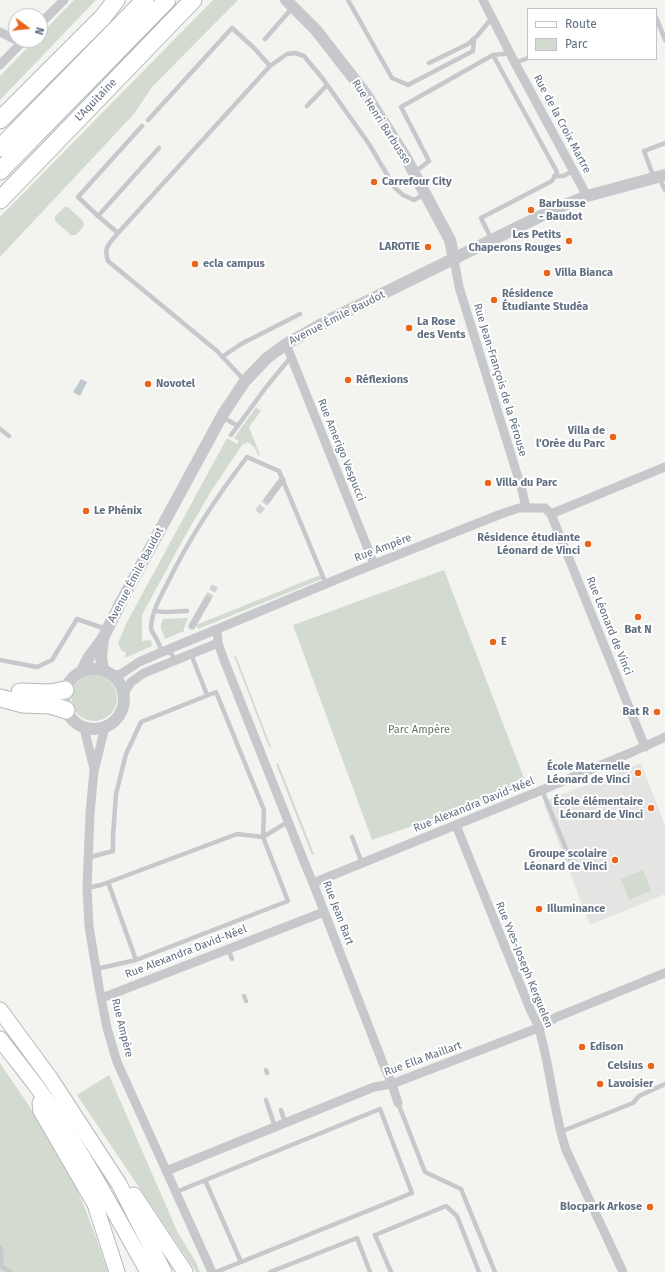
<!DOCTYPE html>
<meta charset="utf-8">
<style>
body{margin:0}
#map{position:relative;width:665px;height:1272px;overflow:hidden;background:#f3f4ef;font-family:"Fira Sans",sans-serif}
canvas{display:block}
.legend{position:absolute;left:527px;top:8px;width:130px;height:52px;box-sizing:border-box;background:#fff;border:1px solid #c0c5cd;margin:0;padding:5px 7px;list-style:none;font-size:12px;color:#616f82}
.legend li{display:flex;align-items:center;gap:8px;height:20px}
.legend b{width:20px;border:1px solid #c0c5cd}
.north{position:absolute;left:8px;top:8px;width:40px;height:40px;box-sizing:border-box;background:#fff;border:1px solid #c0c5cd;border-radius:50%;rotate:105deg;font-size:11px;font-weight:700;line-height:16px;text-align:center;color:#616f82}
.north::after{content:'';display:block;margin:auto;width:14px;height:18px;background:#ea6519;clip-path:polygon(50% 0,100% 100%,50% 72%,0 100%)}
</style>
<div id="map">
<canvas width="665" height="1272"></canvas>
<ul class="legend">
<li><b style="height:5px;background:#fff"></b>Route</li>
<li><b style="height:11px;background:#d3dbd0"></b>Parc</li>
</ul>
<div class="north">N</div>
</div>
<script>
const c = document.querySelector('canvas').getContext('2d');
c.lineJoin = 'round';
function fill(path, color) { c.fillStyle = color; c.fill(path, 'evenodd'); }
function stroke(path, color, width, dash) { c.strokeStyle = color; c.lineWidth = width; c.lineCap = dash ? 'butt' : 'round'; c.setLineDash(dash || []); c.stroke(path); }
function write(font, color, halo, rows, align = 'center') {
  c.font = font + ' "Fira Sans",sans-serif'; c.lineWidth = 4; c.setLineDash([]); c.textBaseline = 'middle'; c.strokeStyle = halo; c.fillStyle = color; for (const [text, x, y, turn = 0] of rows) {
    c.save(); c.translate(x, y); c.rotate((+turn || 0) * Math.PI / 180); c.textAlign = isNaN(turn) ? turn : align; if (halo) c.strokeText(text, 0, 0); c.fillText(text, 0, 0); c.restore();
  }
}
const built = new Path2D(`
 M641,763L665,826V894L590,925L543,802Z`);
const green = new Path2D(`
 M74,0H96L0,100V76L35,40H40V35Z
 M213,0H238L152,87L134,114L0,257V217Z
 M65,207H68L83,221L84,226L76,235H71L55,221V216Z
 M256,407L261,411L249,427L260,455H258L254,447L248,442L242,445L210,493L181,543L142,615V641L151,640L152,646L125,658L126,653L121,650L118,643L127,622L227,438L237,444L239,441L234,438Z
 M444,570L527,786L372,840L293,625Z
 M320,575L322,579L198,629L196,625Z
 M188,618L184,628V631L165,639C163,630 158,630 163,619Z
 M234,656H236L271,747H269Z
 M71 698a23 23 0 1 1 46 0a23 23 0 1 1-46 0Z
 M278,763L314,854L312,855L276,764Z
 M643,870L651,891L629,900L621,879Z
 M0,1063C24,1099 50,1134 69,1172C85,1204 96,1238 108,1272H0Z
 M109,1075L178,1233L196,1262L200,1272H196L77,1095Z`);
const water = new Path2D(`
 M81,379L87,382L80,396L73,392Z`);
const pedestrianTunnel = new Path2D(`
 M258,512L268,499
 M207,600L215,586`);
const service = new Path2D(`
 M348,0L392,78L408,85L473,51L474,39
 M656,17L665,40
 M265,39L293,7
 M429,63L468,44L477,36L492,18
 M515,63L528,58
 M270,66L287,54L295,53L304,56L323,79L369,144L395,188L403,195L414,200L425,194
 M307,106L327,85
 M148,120L232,28L254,48L270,66L118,233C110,243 103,247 108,261L217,351L245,381
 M415,172L429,161L401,107L493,55L511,53
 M554,176H564L573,170
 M654,178L644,151L665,143
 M659,178L665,190
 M98,216L159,148
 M118,233L98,216L78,197L142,126
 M492,240L481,218L552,181L557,172L493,55
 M222,357L241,344L300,314
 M222,417L238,426
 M0,429L9,436
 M231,435L267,386L291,357
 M154,611L165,612L187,611
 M191,654L207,695
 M0,660L37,667L52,660L77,619L106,629
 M175,660L171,653L162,652C161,648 159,644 157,640C155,635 151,633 151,627C152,612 160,597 167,584C189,539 217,496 247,457L279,471L326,584
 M542,790L570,859
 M352,837L362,863
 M87,858L113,851V836L116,794L126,754L141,722L216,692L264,810L263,837L288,901L136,960L96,969
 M108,882L136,960
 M87,888L101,885L237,834L263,837L281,826L288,822
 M228,949L232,959
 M244,996L246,1001
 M266,1070L267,1073
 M266,1100L275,1127
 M398,1103L425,1172L461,1189L495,1272
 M281,1110L285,1123
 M560,1132L633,1103L639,1096L665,1084
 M205,1180L241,1262
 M176,1192L380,1109L412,1193L216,1272
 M0,1247L2,1259L0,1265
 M0,1265L10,1272
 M270,1272L357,1238L370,1272
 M391,1272L375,1235L446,1206L457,1216L479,1272`);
const pedestrian = new Path2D(`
 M268,499L282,480
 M192,626L207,600`);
const minor = new Path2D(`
 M483,0L515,63L587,196
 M40,24L64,0
 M0,32L22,43
 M0,65L24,40
 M454,259L459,287L522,490L526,508
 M286,344L374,564
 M551,514L665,467
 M217,630L218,643L224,660L307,869L313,883L384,1066L392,1084L398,1103
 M113,675L121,674L139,662L162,652L352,573L501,514L519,508H545L551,514L645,747
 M124,693L131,682L144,673L218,643
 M105,727L94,771L90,813L87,888L89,926L99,987L107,1028L117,1062L212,1272
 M84,728L94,769
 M456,825L530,1009C533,1016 537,1022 539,1029C551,1069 553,1111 566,1150L623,1272
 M313,883L542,790L630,753L665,737
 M102,998L324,912
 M166,1171L374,1087L392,1084L538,1028L557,1017L665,973`);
const tertiary = new Path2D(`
 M286,0L316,30L365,93L406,158L450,240L454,259
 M103,639L101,657L103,670
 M64 699a30 30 0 1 1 60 0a30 30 0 1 1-60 0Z
 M82,671L89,657L103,638L122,600L223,414L245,381L267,358L286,344L331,319L557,208L587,196L665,175`);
const primary = new Path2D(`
 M0,1010L50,1078L119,1184L164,1272
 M0,1039C12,1055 25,1071 37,1087C79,1145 113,1210 148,1272
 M40,1103L41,1111L95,1204L117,1272
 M134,1195L185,1272`);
const motorway = new Path2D(`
 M0,120L103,17L116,0
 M0,148L145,0
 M0,171L167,0
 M0,200L193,0
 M20,692L50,693L65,690
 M0,698L23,704L50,705L66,710`);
const markers = [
 [374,182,4,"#ea6519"],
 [531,210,4,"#ea6519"],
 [569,241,4,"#ea6519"],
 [428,247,4,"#ea6519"],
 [195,264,4,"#ea6519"],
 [547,273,4,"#ea6519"],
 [494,300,4,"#ea6519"],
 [409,328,4,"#ea6519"],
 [348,380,4,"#ea6519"],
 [148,384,4,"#ea6519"],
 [613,437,4,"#ea6519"],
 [488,483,4,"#ea6519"],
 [86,511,4,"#ea6519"],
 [588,544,4,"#ea6519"],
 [638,617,4,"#ea6519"],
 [493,642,4,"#ea6519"],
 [657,712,4,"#ea6519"],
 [638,773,4,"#ea6519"],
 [651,808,4,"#ea6519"],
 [615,860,4,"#ea6519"],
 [539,909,4,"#ea6519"],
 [582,1047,4,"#ea6519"],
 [651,1066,4,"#ea6519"],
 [600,1084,4,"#ea6519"],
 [650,1207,4,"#ea6519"]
];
const streetNames = [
 ["L'Aquitaine",96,100,-46],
 ["Rue Henri Barbusse",381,122,57],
 ["Rue de la Croix Martre",562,124,62],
 ["Avenue Émile Baudot",337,318,-27],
 ["Rue Jean-François de la Pérouse",500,380,73],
 ["Rue Amerigo Vespucci",341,450,68],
 ["Rue Ampère",383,548,-21],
 ["Avenue Émile Baudot",136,575,-62],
 ["Rue Léonard de Vinci",609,626,68],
 ["Rue Alexandra David-Néel",474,805,-22],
 ["Rue Jean Bart",338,913,69],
 ["Rue Alexandra David-Néel",186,952,-21],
 ["Rue Yves-Joseph Kerguelen",524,965,68],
 ["Rue Ampère",122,1028,76],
 ["Rue Ella Maillart",423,1059,-20]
];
const poiNames = [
 ["Carrefour City",382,182],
 ["Barbusse",539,204],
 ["- Baudot",539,217],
 ["Les Petits",561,235,"right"],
 ["Chaperons Rouges",561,248,"right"],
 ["LAROTIE",420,247,"right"],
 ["ecla campus",203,264],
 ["Villa Bianca",555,273],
 ["Résidence",502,294],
 ["Étudiante Studéa",502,307],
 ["La Rose",417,322],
 ["des Vents",417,335],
 ["Réflexions",356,380],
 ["Novotel",156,384],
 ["Villa de",605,431,"right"],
 ["l'Orée du Parc",605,444,"right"],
 ["Villa du Parc",496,483],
 ["Le Phénix",94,511],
 ["Résidence étudiante",580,538,"right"],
 ["Léonard de Vinci",580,551,"right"],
 ["Bat N",638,630,"center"],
 ["E",501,642],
 ["Bat R",649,712,"right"],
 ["École Maternelle",630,767,"right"],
 ["Léonard de Vinci",630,780,"right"],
 ["École élémentaire",643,802,"right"],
 ["Léonard de Vinci",643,815,"right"],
 ["Groupe scolaire",607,854,"right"],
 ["Léonard de Vinci",607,867,"right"],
 ["Illuminance",547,909],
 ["Edison",590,1047],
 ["Celsius",643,1066,"right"],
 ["Lavoisier",608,1084],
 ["Blocpark Arkose",642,1207,"right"]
];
const parkNames = [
 ["Parc Ampère",419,730]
];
fill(built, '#e4e4e3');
fill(green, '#d3dbd0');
fill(water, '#bec8ce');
stroke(pedestrianTunnel, '#ced3d4', 7, [7, 3.5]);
stroke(primary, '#b6b9bd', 17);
stroke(motorway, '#b5b8bb', 19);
stroke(service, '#c6c8cc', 4.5);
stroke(pedestrian, '#c6c8cc', 7);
stroke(minor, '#c6c8cc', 9);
stroke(tertiary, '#c6c8cc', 12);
stroke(primary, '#fff', 15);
stroke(motorway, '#fff', 17);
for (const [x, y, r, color] of markers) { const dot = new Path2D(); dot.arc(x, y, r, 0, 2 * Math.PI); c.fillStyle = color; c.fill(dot); stroke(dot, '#fff', 1.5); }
write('11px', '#616f82', '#fff', streetNames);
write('bold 11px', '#616f82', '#fff', poiNames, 'left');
write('11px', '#627960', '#fff', parkNames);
</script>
